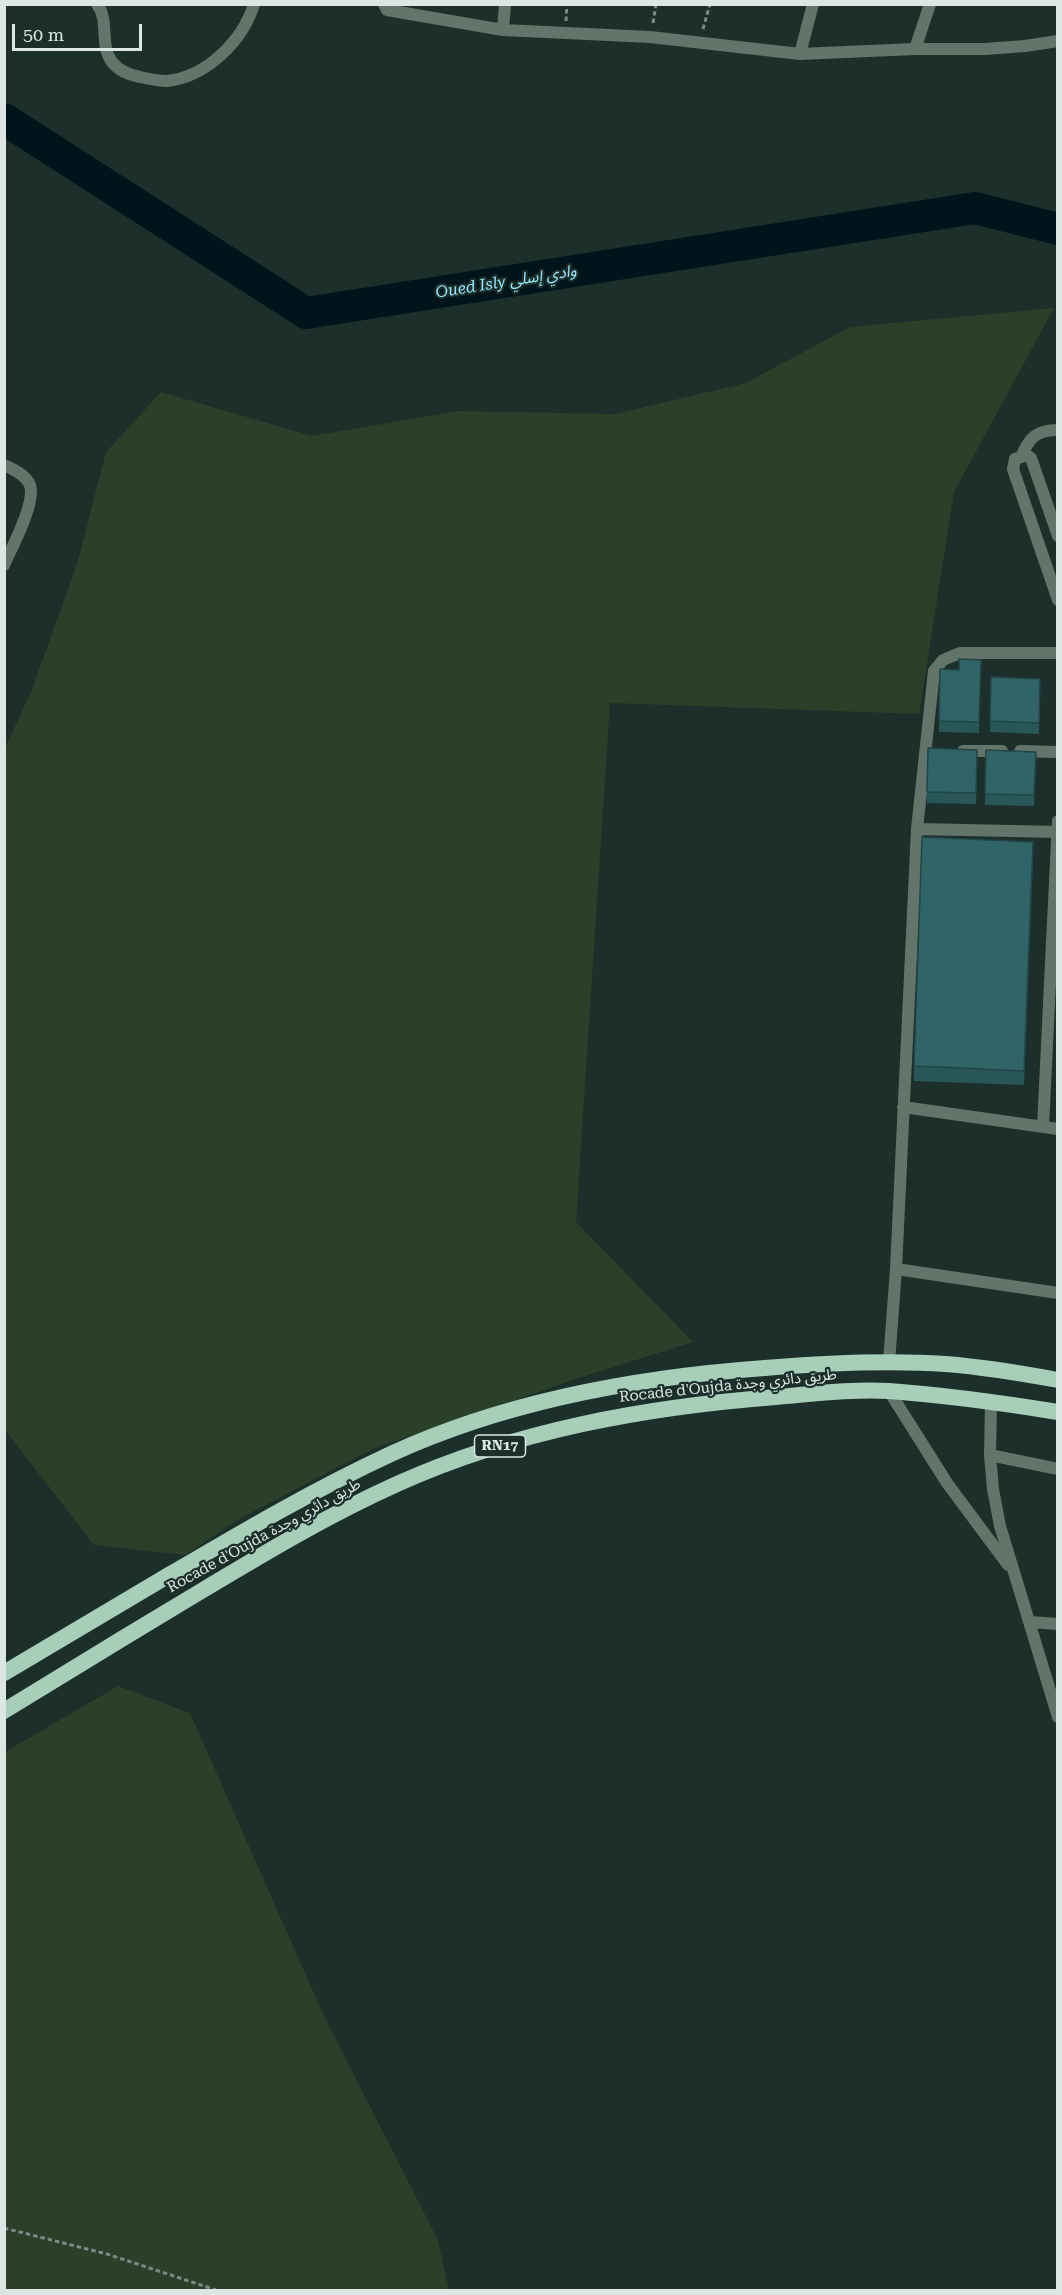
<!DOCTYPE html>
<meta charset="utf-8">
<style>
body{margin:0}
#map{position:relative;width:1062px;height:2295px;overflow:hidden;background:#1c2f2b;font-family:"Roboto Serif",serif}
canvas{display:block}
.frame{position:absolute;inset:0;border:6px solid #dce7e4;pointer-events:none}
.scale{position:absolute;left:12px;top:24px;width:130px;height:27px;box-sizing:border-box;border:3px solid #dce7e4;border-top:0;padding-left:8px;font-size:18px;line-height:21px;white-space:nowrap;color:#dce7e4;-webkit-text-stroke:4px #1c2f2b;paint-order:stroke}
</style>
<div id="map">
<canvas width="1062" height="2295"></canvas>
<div class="frame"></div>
<div class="scale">50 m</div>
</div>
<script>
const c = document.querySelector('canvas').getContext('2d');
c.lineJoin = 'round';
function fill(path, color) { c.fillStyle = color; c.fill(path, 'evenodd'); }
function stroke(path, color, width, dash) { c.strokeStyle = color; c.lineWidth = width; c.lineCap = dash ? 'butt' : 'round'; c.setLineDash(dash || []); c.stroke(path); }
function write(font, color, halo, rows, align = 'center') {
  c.font = font + ' "Roboto Serif","Noto Sans Arabic",serif'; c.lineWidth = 4.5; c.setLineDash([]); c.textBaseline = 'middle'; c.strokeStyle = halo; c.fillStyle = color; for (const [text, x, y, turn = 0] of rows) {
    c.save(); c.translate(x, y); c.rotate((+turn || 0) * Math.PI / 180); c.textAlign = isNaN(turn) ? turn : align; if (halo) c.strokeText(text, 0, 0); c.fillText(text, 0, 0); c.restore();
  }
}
const green = new Path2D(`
 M1054,308L954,492L919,714L610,703L576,1222L693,1342L582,1377L375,1448L241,1518L185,1555L94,1545L5,1430V748L31,692L77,564L106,452L161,392L312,436L459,411L615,414L746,383L850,327Z
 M118,1686L190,1713L325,2018L438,2240L449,2290H5V1752Z`);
const river = new Path2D(`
 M4,119L306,313L975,208L1058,229`);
const path = new Path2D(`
 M566,21L567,4
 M653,23L656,4
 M703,29L710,4
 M4,2228L107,2254L216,2290`);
const minor = new Path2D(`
 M97,4C110,21 99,45 112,62C119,71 129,75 140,77C149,79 158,81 167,81C206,77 243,41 254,4
 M384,4L387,10L503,30L650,37L800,54L915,49H985L1025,46L1058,41
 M503,30L505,4
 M915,49L930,4
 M800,54L813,4
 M1021,457C1029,438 1036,430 1058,430
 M4,465C13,469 26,475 30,485C36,503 12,547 4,565
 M1058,536L1031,458L1027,455L1015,459L1013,469L1058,600
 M963,751H1002
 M1020,751L1058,752
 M917,829L1058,832
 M903,1107L1058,1129
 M1043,1126L1058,821
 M896,1269L1058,1293
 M889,1362L896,1269L917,829L934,671L943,660L960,653H1058
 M889,1391L947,1483L1008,1565
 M991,1402L990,1455L993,1489L1000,1526L1058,1717
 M990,1455L1058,1469
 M1029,1622L1058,1624`);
const trunk = new Path2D(`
 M4,1673C59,1640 114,1608 169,1575C242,1532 315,1489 393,1453C509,1400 639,1377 765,1368C825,1363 885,1360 946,1364C983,1367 1020,1373 1058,1380
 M4,1711C69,1671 133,1632 198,1593C263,1554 328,1515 397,1484C517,1430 646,1407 776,1397C813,1394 851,1389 889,1391C945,1395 1002,1403 1058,1412`);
const wall = new Path2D(`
 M981,660L979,733L939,732L940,669L959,670Z
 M991,677L1040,679L1039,734L990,732Z
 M928,748L977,750L976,804L927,803Z
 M986,750L1036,752L1034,806L985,805Z
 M1033,856L1024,1085L914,1081V1066Z`);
const shadedWall = new Path2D(`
 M1033,842V856L1024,1085V1071Z`);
const building = new Path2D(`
 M959,659L981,660L979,722L939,721L940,669L959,670Z
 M991,677L1040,679L1039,723L990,721Z
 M928,748L977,750L976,793L927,792Z
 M986,750L1036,752L1034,795L985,794Z
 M922,837L1033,842L1024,1071L914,1066Z`);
const shields = [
 [500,1446,51]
];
const shieldNames = [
 ["RN17",500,1446]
];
const streetNames = [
 ["Rocade d'Oujda طريق دائري وجدة",728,1386,-6],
 ["Rocade d'Oujda طريق دائري وجدة",264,1536,-29]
];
const waterNames = [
 ["Oued Isly وادي إسلي",506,282,-9]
];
fill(green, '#2a4029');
stroke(river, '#00141b', 32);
stroke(path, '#7c8b87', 3, [4.5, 3]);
stroke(minor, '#63756b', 12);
stroke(trunk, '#a6ceb8', 16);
fill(wall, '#295658');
fill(shadedWall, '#224647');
fill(building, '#306466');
stroke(building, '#224647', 1.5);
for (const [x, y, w] of shields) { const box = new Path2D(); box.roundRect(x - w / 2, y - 11, w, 22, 4.5); c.fillStyle = '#1c2f2b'; c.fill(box); stroke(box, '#dce7e4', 1.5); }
write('bold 14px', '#dce7e4', null, shieldNames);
write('15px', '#dce7e4', '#1c2f2b', streetNames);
write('italic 16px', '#94e5fe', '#1c2f2b', waterNames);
</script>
